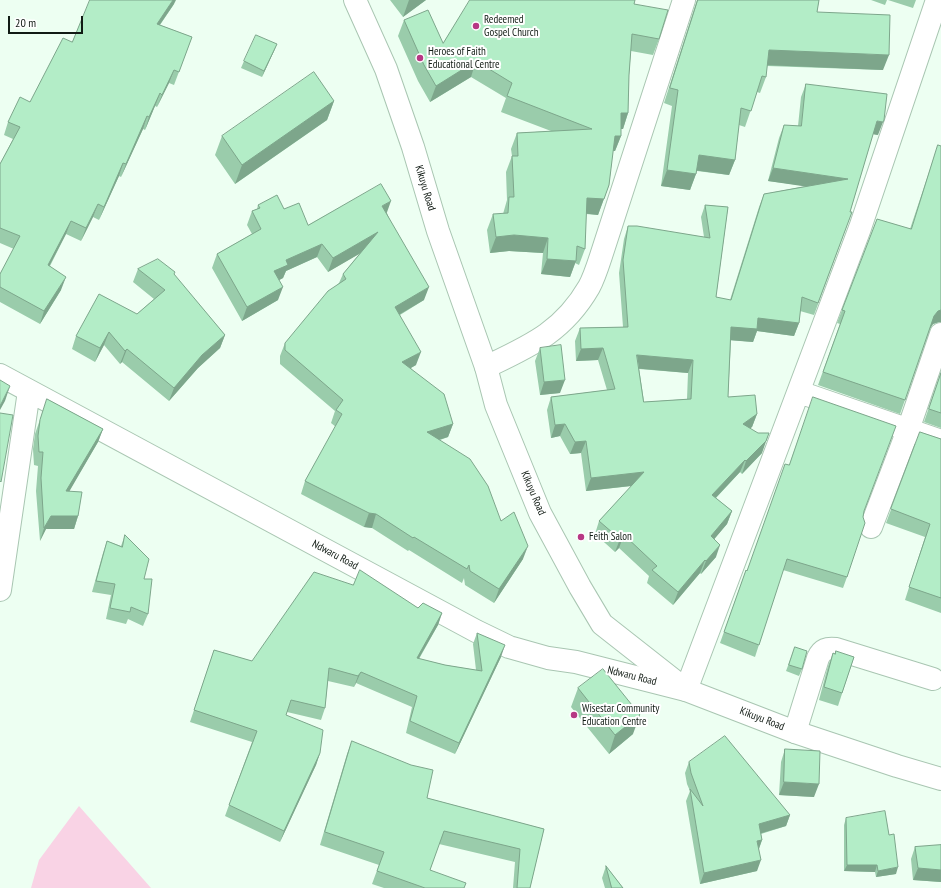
<!DOCTYPE html>
<style>
body{margin:0}
#map{position:relative;width:941px;height:888px;overflow:hidden;background:#edfff2;font-family:"PT Sans Narrow",sans-serif}
canvas{display:block}
.scale{position:absolute;left:8px;top:16px;width:75px;height:18px;box-sizing:border-box;border:2px solid #111b14;border-top:0;padding-left:5px;font-size:12px;line-height:14px;white-space:nowrap;color:#111b14;-webkit-text-stroke:3px #fff;paint-order:stroke}
</style>
<div id="map">
<canvas width="941" height="888"></canvas>
<div class="scale">20 m</div>
</div>
<script>
const c = document.querySelector('canvas').getContext('2d');
c.lineJoin = 'round';
function fill(path, color) { c.fillStyle = color; c.fill(path, 'evenodd'); }
function stroke(path, color, width, dash) { c.strokeStyle = color; c.lineWidth = width; c.lineCap = dash ? 'butt' : 'round'; c.setLineDash(dash || []); c.stroke(path); }
function write(font, color, halo, rows, align = 'center') {
  c.font = font + ' "PT Sans Narrow",sans-serif'; c.lineWidth = 4; c.setLineDash([]); c.textBaseline = 'middle'; c.strokeStyle = halo; c.fillStyle = color; for (const [text, x, y, turn = 0] of rows) {
    c.save(); c.translate(x, y); c.rotate((+turn || 0) * Math.PI / 180); c.textAlign = isNaN(turn) ? turn : align; if (halo) c.strokeText(text, 0, 0); c.fillText(text, 0, 0); c.restore();
  }
}
const green = new Path2D(`
 M79,806L151,888H31L39,860Z`);
const minor = new Path2D(`
 M486,367C530,346 563,332 589,287C595,276 599,262 603,250L684,0
 M0,375L476,631L509,647L548,658L576,662L686,690L860,228L937,0
 M799,392L941,441
 M871,527L908,430L941,334
 M0,590L29,391
 M795,732L818,658C822,649 827,648 836,649L933,679`);
const secondary = new Path2D(`
 M355,0L386,69L413,147L438,231L486,367L496,405L540,513L580,587L602,624L686,690L795,732L897,766L941,779`);
const wall = new Path2D(`
 M390,0H426L403,17Z
 M697,0H819L817,12L883,70L767,66L766,77L760,93L757,92L745,127L739,125L735,160L729,175L697,171L690,190L661,186L672,106L664,103Z
 M871,0H887L885,5Z
 M888,0H916L913,8Z
 M174,4L160,25L192,37L174,85L169,83L157,107L155,106L145,130L143,129L121,177L119,176L99,220L93,217L81,241L66,234L50,266L61,290L40,324L0,302V274L14,249L0,243V164L13,139L4,135L8,122L30,102L72,42Z
 M634,4L659,39L653,55L631,51L629,75L628,113L623,129H621V136L615,151H613L609,185L598,215L586,214L585,249L579,265L575,263L570,277L541,274L543,253L509,251L490,253L487,230L493,214H503L507,200L506,172L512,156L511,149L517,133L551,131L501,112L506,98L471,77L430,102L418,81L398,36L404,20L443,43Z
 M277,44L274,51L262,77L241,68L244,61Z
 M806,84L878,135L873,134L850,212H852L814,315L800,311L799,323L794,336L757,331L753,342L731,340L728,397L757,414L752,427L750,428L762,453L742,474L740,472L716,498L732,511L727,524L714,539L716,557L701,574L700,573L673,605L647,583L649,576L619,548L615,552L595,534L599,521L632,486L586,491L581,453L570,454L560,436L551,438L547,410L551,397L607,390L598,360L576,361L575,341L580,328L623,327L619,273L624,239L628,226L704,237L701,217L705,205L728,207L716,297L730,300L759,207L764,194L806,186L768,181L779,138L784,125L798,126L801,97ZM639,369L688,373L687,399L644,402Z
 M334,101L327,120L235,184L215,155L222,136Z
 M938,145L941,146V322H939L933,324L930,329L900,414L818,385L840,324L837,323L877,219L910,229Z
 M258,205L284,209L308,225L387,213L424,300L400,315L416,365L411,368L453,424L448,437L440,440L501,521L523,559L494,603L465,585L464,578L462,583L409,550L408,551L372,528L364,527L301,494L305,481L336,427L331,423L335,411L280,364V356L285,343L339,283L343,274L360,253L328,272L317,257L286,271L283,278L279,280L278,300L242,321L212,268L217,254L252,234L247,225L252,211L257,209Z
 M138,269L174,275L225,335L220,348L198,368L169,401L122,362L120,364L104,345L95,362L72,349L76,336L137,314L154,299L133,282Z
 M540,348L560,393L540,395L535,361Z
 M941,372V428L924,422Z
 M47,399L103,429L98,442L69,491L78,516L74,529H46L40,541L36,491L38,466L34,465L33,449L35,434Z
 M920,432L941,439V613L905,600L925,537L886,523Z
 M789,465L863,512L847,577L843,588L783,570L755,657L720,643L746,570L747,571Z
 M125,535L144,579L148,614L143,626L128,619L126,624L106,619L111,595L92,592L103,553L107,541L121,546Z
 M418,608L442,613L438,625L419,659L445,665L476,670L473,644L477,633L501,657L455,754L406,733L412,707L356,683L354,687L328,681L325,708L321,720L287,712L286,715L320,753L316,765L280,842L225,816L252,742L190,722L214,650L252,661Z
 M795,647L802,669L799,676L786,671Z
 M833,653L854,657L838,706L819,700L828,666Z
 M578,688L633,734L609,754L571,707Z
 M352,741L427,798L544,829L530,888H513L515,862L439,844L430,870L464,888H384L372,884L379,865L320,845L347,754Z
 M785,749L814,797L779,795L781,762Z
 M689,762L790,815L786,826L761,834L762,840L759,849L757,871L700,884L686,801L690,791L687,784L685,773Z
 M846,818L896,874L876,877L875,872L844,871V825Z
 M941,840V882L913,880L911,859L915,847L941,845Z
 M606,866L623,888H605L602,878Z`);
const shadedWall = new Path2D(`
 M173,0H176L174,4L152,36L157,24Z
 M409,0H426L403,17Z
 M277,44L274,51L262,77L264,71Z
 M769,50L889,55L883,70L763,65Z
 M476,61L471,77L430,102L436,86Z
 M174,70L169,83L157,107L162,95Z
 M160,93L155,106L145,130L149,117Z
 M334,101L327,120L235,184L242,165Z
 M621,113H628L623,129H615Z
 M147,116L143,129L121,177L126,164Z
 M877,121L883,122L878,135L872,134Z
 M615,136H621L615,151H609Z
 M699,155L735,160L729,175L693,170Z
 M123,163L119,176L99,220L104,207Z
 M773,168L848,179L843,192L768,181Z
 M667,170L696,174L690,190L661,186Z
 M609,185L598,215L581,213L587,198Z
 M391,201L386,215L382,206Z
 M98,204L93,217L81,241L86,228Z
 M71,221L66,234L43,278L48,265Z
 M378,232L373,246L328,272L333,258Z
 M514,235L548,238L543,253L509,251L490,253L496,237Z
 M322,244L317,257L286,271L283,278L270,285L274,271L286,260Z
 M547,259L576,261L570,277L541,274Z
 M66,277L61,290L40,324L44,311Z
 M283,287L278,300L242,321L247,307Z
 M429,287L424,300L390,320L395,307Z
 M941,310V322H939L933,324L929,330L934,316L938,311Z
 M758,318L799,323L794,336L757,331L753,342L727,340L731,327Z
 M109,332L104,345L95,362L100,348Z
 M225,335L220,348L198,368L169,401L174,388L202,355Z
 M603,348L598,360L576,361L581,349Z
 M127,349L122,362L120,364L125,351Z
 M421,352L416,365L398,375L402,362Z
 M637,355L693,360L688,373L632,368Z
 M565,380L560,393L540,395L544,382Z
 M10,386L5,401L0,410V406Z
 M757,414L752,427L738,437L743,424Z
 M453,424L448,437L422,445L427,432Z
 M565,424L560,436L551,438L555,425Z
 M103,429L98,442L62,504L66,491Z
 M769,433L762,453L742,474L746,461Z
 M586,441L581,453L570,454L575,442Z
 M745,460L740,472L707,507L712,495Z
 M644,472L639,485L586,491L591,478Z
 M732,511L727,524L706,549L711,536Z
 M369,513L376,514L372,528L364,527Z
 M51,516H78L74,529H46L40,541L44,528Z
 M624,535L619,548L615,552L620,539Z
 M720,545L716,557L701,574L706,561Z
 M528,546L523,559L494,603L499,589Z
 M705,560L700,573L673,605L678,592Z
 M442,613L438,625L412,670L417,658Z
 M505,645L501,657L455,754L459,743Z
 M361,672L356,683L354,687L358,676Z
 M640,715L633,734L609,754L615,735Z
 M320,753L316,765L280,842L284,831Z
 M784,782L819,784L814,797L779,795Z
 M790,815L786,826L755,835L759,824Z
 M762,840L758,851L757,841Z
 M761,860L757,871L700,884L704,873Z
 M847,865H877L875,872L844,871Z
 M898,867L896,874L876,877L878,871Z
 M918,868L941,870V882L913,880Z`);
const building = new Path2D(`
 M90,0H173L157,24L192,37L179,72L174,70L162,95L160,93L149,117L147,116L126,164L123,163L104,207L98,204L86,228L71,221L48,265L66,277L44,311L0,287V274L20,236L0,228V164L20,127L8,122L20,97L30,102L63,38L72,42Z
 M470,0H635L634,4L668,10L659,39L632,34L629,75L628,113H621V136H615L609,185L604,199L587,198L585,249L577,246L576,261L547,259L548,238L514,235L496,237L493,214L508,213L509,197H514L512,156H518L517,133L592,129L507,96L512,83L476,61L436,86L424,65L404,20L428,10L443,43Z
 M698,0H819L817,12L890,15L889,55L769,50L766,77L762,76L751,111L741,108L735,160L699,155L696,174L667,170L678,90L670,88Z
 M256,35L277,44L264,71L244,61Z
 M314,72L334,101L242,165L222,136Z
 M806,84L887,94L884,120L883,122L877,121L850,212H852L818,303L802,297L799,323L758,318L757,329L731,327L728,397L755,395L757,414L743,424L758,433H769L766,441L746,461L745,460L712,495L732,511L711,536L720,545L706,561L705,560L678,592L652,570L657,566L624,535L620,539L599,521L644,472L591,478L586,441L575,442L565,424L555,425L551,397L615,389L603,348L581,349L580,328L628,327L623,260L628,226H637L710,238L705,205L728,207L716,297L731,300L764,194L848,179L773,168L784,125L801,126ZM637,355L693,360L691,399L644,402Z
 M938,145L941,146V310L938,311L934,316L905,400L823,372L845,311L842,310L877,219L911,229Z
 M381,184L391,201L382,206L429,287L395,307L421,352L402,362L444,394L453,424L427,432L470,459L488,486L501,521L514,512L528,546L499,589L470,571L469,565L467,569L414,537L413,538L376,514L369,513L305,481L342,414L336,410L343,400L285,350V343L328,291L346,279L343,274L378,232L333,258L322,244L286,260L288,265L274,271L283,287L247,307L217,254L261,229L252,211L260,208L258,205L277,195L284,209L299,203L308,225Z
 M158,259L175,272L174,274L225,335L202,355L174,388L127,349L125,351L109,332L100,348L76,336L99,294L137,314L165,290L138,269Z
 M561,345L565,380L544,382L540,348Z
 M941,373V413L929,409Z
 M0,380L10,386L0,406Z
 M813,397L896,426L864,511L863,517L865,523L847,577L787,559L759,645L724,632L746,570L747,571L785,464L789,465Z
 M47,399L103,429L66,491L82,492L78,516H51L44,528L41,478L43,452H39L38,436L40,420Z
 M0,413L13,415L1,482L0,481Z
 M920,432L941,439V598L909,587L930,524L891,509Z
 M125,535L149,559L144,579H152L148,614L131,607L130,612L110,608L115,584L96,581L107,541L122,547Z
 M360,570L418,608L423,603L442,613L417,658L445,665L482,671L477,633L505,645L459,743L410,721L417,696L361,672L358,676L329,668L325,708L291,700L286,715L323,730L320,753L284,831L229,805L257,731L194,710L214,650L252,661L314,572L353,585Z
 M795,647L807,651L802,669L789,665Z
 M836,651L854,657L842,693L824,687L833,653L835,654Z
 M603,669L640,715L615,735L578,688Z
 M725,736L790,815L759,824L762,840L757,841L761,860L704,873L690,789L703,806L691,773L689,762Z
 M352,741L411,765L433,770L427,798L544,829L530,888H517L520,849L444,831L430,870L466,883L464,888H425L377,871L384,852L325,832Z
 M785,749L820,751L819,784L784,782Z
 M885,811L889,835L894,834L898,867L878,871L877,865H847L846,818Z
 M941,845V870L918,868L915,847Z
 M606,866L623,888H612Z`);
const markers = [
 [476,26,4,"#b73784"],
 [420,58,4,"#b73784"],
 [581,537,4,"#b73784"],
 [574,715,4,"#b73784"]
];
const poiNames = [
 ["Redeemed",484,20],
 ["Gospel Church",484,33],
 ["Heroes of Faith",428,52],
 ["Educational Centre",428,65],
 ["Feith Salon",589,537],
 ["Wisestar Community",582,709],
 ["Education Centre",582,722]
];
const streetNames = [
 ["Kikuyu Road",425,188,73],
 ["Kikuyu Road",533,493,67],
 ["Ndwaru Road",335,555,28],
 ["Ndwaru Road",632,676,14],
 ["Kikuyu Road",762,719,21]
];
fill(green, '#f9d3e5');
stroke(minor, '#a9c6b2', 24);
stroke(secondary, '#a9c6b2', 24);
stroke(minor, '#fff', 22);
stroke(secondary, '#fff', 22);
fill(wall, '#9accab');
fill(shadedWall, '#7da68b');
fill(building, '#b3edc7');
stroke(building, '#7da68b', 1);
for (const [x, y, r, color] of markers) { const dot = new Path2D(); dot.arc(x, y, r, 0, 2 * Math.PI); c.fillStyle = color; c.fill(dot); stroke(dot, '#fff', 1.5); }
write('11px', '#111b14', '#fff', poiNames, 'left');
write('11px', '#111b14', '#fff', streetNames);
</script>
